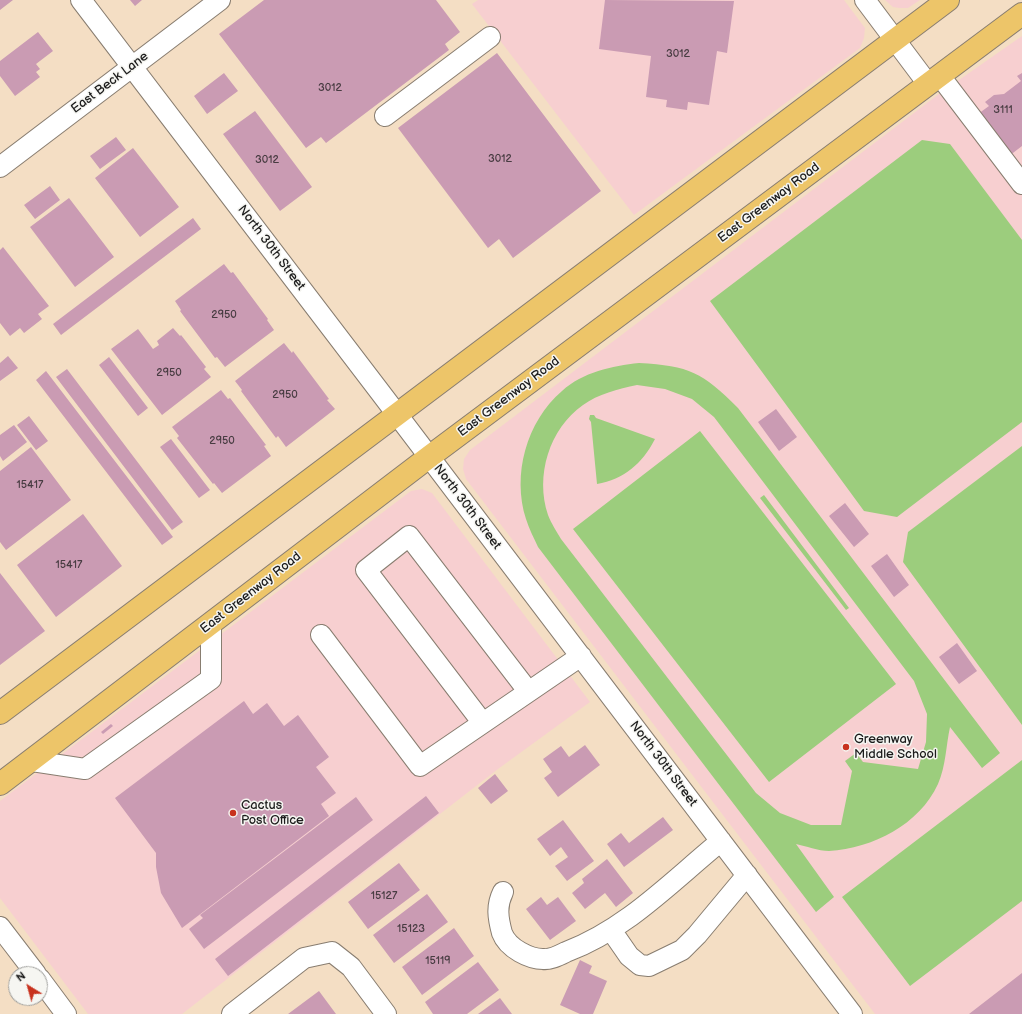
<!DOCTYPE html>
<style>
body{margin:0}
#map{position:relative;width:1022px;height:1014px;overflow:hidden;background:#f4dec4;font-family:"Balsamiq Sans",sans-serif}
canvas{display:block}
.north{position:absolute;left:8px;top:966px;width:40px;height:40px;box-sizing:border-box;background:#f6f6f2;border:1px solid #9f9f9c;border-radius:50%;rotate:323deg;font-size:11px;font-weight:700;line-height:16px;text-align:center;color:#1c1c1c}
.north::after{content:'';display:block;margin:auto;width:14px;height:18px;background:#c8321e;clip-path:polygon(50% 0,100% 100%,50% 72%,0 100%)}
</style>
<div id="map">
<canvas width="1022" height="1014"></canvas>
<div class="north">N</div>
</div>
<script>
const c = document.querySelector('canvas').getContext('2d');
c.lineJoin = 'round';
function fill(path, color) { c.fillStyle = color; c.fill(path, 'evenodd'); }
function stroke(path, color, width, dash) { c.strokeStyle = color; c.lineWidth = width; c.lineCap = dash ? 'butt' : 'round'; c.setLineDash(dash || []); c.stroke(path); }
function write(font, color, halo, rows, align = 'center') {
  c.font = font + ' "Balsamiq Sans",sans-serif'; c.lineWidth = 3; c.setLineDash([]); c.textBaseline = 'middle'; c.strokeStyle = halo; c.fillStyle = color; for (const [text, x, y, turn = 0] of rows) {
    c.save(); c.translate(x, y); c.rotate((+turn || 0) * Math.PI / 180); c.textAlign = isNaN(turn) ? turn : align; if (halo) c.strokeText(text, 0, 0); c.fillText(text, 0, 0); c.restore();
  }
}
const built = new Path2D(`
 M478,0H844L865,28L864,38L860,48L634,215L472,4Z
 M885,0H920L908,8H899L893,7Z
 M1022,36V1014H875L466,479L463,469L464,459L470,450L939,94Z
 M422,489L432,493L590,702L498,769L182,1014H88L0,898V801L411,491Z`);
const green = new Path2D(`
 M922,140L950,144L1022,240V422L897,517L864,511L710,301Z
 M639,363C690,366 702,372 738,408L1000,753L982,768L950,727C946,745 946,766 938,784C919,825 873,848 829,851C818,851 806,846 796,844L834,897L816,912L538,547C534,538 529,529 526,519C512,475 526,422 562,391C583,372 612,366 639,363ZM637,385L665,389L692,399L714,417L914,681L927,714L926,742L918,769L863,762L856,753L845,761L852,771L841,825H811L780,813L756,793L561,539C557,532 551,523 548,515C535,476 549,429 583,405C598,394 618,389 637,385Z
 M590,415H594L596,418L655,439C642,464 624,479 597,484L591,422L589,419Z
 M700,431L896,684L769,782L573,529Z
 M1022,446V725L903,562L908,532Z
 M764,495L849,608L846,610L760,498Z
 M1022,760V901L910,986L842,897Z`);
const building = new Path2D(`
 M0,0H13L0,10Z
 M130,0H142L135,6Z
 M264,0H436L460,32L445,44L449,50L326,143L321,137L306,148L219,34Z
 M605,0L734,1L727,53L717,51L709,105L688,102L687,110L666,107L667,100L646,97L651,56L599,49Z
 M38,32L53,51L36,64L40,69L36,72L40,77L15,96L0,76V61Z
 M497,53L601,191L513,258L499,239L488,248L398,128Z
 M224,73L238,91L207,114L194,96Z
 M1022,73V146L1009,156L978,114L989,106L985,102L994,95L1004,94L1021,81L1017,76Z
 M255,111L312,187L280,211L223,134Z
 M116,137L126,150L100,169L90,156Z
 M133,148L179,207L140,237L95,178Z
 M50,186L60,200L35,219L24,205Z
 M69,198L114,257L75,287L30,227Z
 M193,218L201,229L61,335L53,324Z
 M3,247L49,306L38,314L42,319L24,333L20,328L10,336L0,323V250Z
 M224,264L231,273L233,272L268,319L267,320L274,330L225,367L217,357L215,358L180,311L181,310L175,301Z
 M173,328L180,336L181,335L206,367L204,369L211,377L162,415L111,349L138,329L153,349L159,345L157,341Z
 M284,343L292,353L293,351L329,399L327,400L335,409L286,447L278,436L276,438L241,391L242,390L235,381Z
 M8,356L18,368L0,381V363Z
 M109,357L148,408L138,416L99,365Z
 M67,369L183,522L172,530L56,377Z
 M46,371L173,537L162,545L36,380Z
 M221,390L228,399L230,398L266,445L264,446L271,456L222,493L214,483L213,484L177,438L179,436L172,427Z
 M776,409L797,437L779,451L758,422Z
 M29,416L48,441L36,450L17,425Z
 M14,425L27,442L3,461L0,456V435Z
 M171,439L210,490L199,498L160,447Z
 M31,447L71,500L6,550L0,542V471Z
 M845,503L869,534L854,547L829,516Z
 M83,514L122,566L56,617L17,565Z
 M887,554L909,585L894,597L871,566Z
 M0,573L45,631L0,665Z
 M957,643L977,671L959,684L939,657Z
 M244,701L253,714L267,703L284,726L298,715L329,757L316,767L336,793L321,804L329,816L182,928L161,893L156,867V853L115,798Z
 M111,724L113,726L103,734L101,732Z
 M585,745L600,765L558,797L544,778L552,772L543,759L561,746L569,757Z
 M495,774L508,791L491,804L478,788Z
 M426,796L439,813L228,976L215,959Z
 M356,797L373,820L204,949L189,929L203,918L200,915Z
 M663,817L673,830L624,867L607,844L621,833L629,843Z
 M563,820L594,861L567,881L555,866L568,857L561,847L550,856L537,839Z
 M607,859L633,893L616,907L605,893L585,909L572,893L584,883L582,879Z
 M399,863L420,890L368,929L348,902Z
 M427,894L448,922L394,963L373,935Z
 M541,897L547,905L558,897L576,921L550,940L526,909Z
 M454,928L474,956L422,995L402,967Z
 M580,960L592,966L589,973L607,981L593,1014H580L560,1005Z
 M478,962L499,990L467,1014H433L425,1002Z
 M1022,973V1014H969Z
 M319,991L336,1014H288Z
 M500,998L512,1014H478Z`);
const minor = new Path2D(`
 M81,0L380,392L852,1014
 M865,0L928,84
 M940,76L1022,184
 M385,116L490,37
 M0,167L220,0
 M321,635L420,766L581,656
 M482,722L366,570L409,536L528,691
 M32,761L85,769L211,679V624
 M503,892C496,906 498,918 502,933C505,941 513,948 520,952C527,956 535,959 543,959C551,960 560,955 566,952C627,929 672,881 721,841
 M0,927L36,974
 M611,930L629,956L640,965L649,966L682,950L697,935L747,875
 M40,979L66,1014
 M232,1014L304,958L332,952L351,967L386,1014`);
const major = new Path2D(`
 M0,713L948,0
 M0,784L429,457L1022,14`);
const markers = [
 [846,747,4,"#c8321e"],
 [233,813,4,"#c8321e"]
];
const numberNames = [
 ["3012",678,54],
 ["3012",330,88],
 ["3111",1003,110],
 ["3012",500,159],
 ["3012",267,160],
 ["2950",224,315],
 ["2950",169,373],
 ["2950",285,395],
 ["2950",222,441],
 ["15417",30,485],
 ["15417",69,565],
 ["15127",384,896],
 ["15123",411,929],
 ["15119",438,961]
];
const streetNames = [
 ["East Beck Lane",110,83,-37],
 ["East Greenway Road",769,203,-37],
 ["North 30th Street",271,248,53],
 ["East Greenway Road",509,397,-37],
 ["North 30th Street",467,507,53],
 ["East Greenway Road",251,593,-38],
 ["North 30th Street",663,764,53]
];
const poiNames = [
 ["Greenway",854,740],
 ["Middle School",854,755],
 ["Cactus",241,806],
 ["Post Office",241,821]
];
fill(built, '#f7cfd0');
fill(green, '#9ccd7d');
fill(building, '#ca9bb3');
stroke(minor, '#887d70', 22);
stroke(major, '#887d70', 24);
stroke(minor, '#fff', 20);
stroke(major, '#edc569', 22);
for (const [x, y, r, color] of markers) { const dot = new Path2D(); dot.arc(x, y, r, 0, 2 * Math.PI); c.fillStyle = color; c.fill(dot); stroke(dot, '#f6f6f2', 1.5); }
write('11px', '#483c42', null, numberNames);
write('13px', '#1c1c1c', '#f6f6f2', streetNames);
write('13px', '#1c1c1c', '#f6f6f2', poiNames, 'left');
</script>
